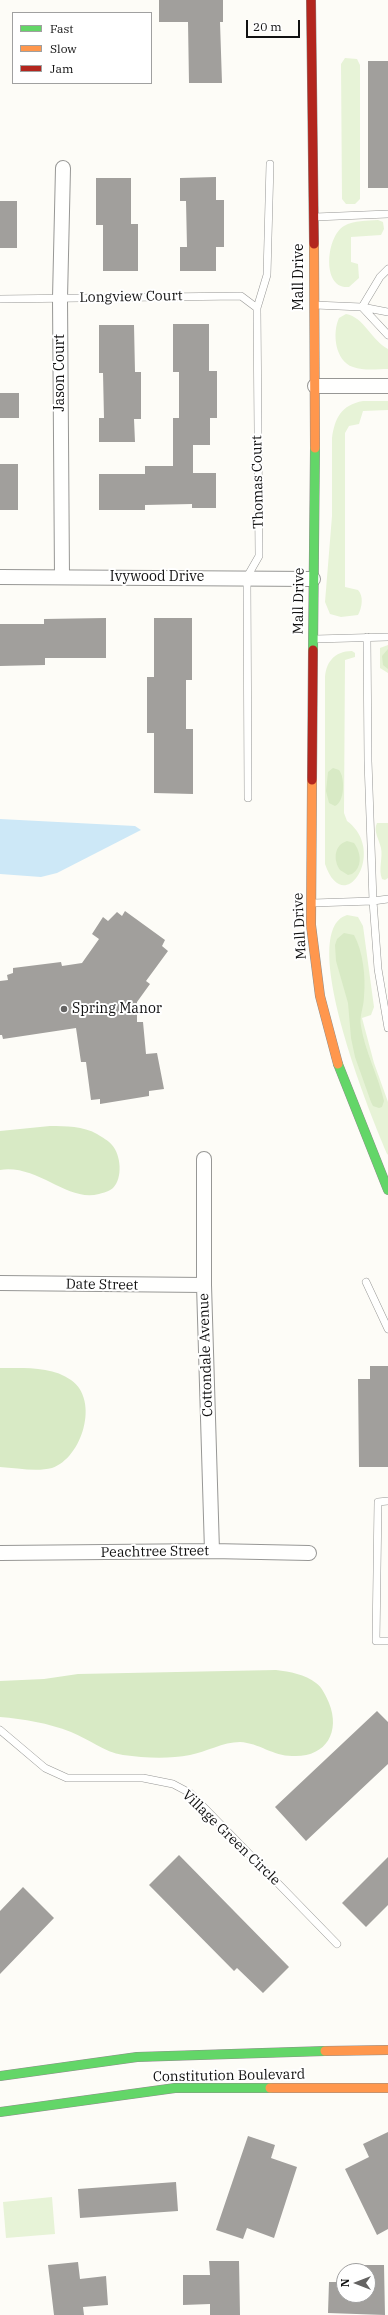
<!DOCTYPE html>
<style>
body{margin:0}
#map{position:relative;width:388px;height:2315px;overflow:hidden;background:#fdfcf7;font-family:"IBM Plex Serif",serif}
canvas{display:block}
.legend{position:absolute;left:12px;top:12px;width:140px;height:72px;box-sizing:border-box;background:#fff;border:1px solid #a0a0a0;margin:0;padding:5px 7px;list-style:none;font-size:12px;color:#111}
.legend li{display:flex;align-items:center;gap:8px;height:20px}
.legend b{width:20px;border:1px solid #a0a0a0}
.north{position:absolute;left:336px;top:2263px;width:40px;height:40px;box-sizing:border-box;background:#fff;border:1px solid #a0a0a0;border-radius:50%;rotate:270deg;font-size:11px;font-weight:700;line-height:16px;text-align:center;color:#111}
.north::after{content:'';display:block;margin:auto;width:14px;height:18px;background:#646362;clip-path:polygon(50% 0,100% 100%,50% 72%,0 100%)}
.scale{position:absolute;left:246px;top:20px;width:54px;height:18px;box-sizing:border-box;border:2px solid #111;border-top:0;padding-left:5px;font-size:12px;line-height:14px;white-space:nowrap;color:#111;-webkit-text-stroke:3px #fff;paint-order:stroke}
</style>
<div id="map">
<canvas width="388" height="2315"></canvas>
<ul class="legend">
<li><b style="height:5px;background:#63d668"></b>Fast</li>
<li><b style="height:5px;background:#ff974d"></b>Slow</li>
<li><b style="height:5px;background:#b3261e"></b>Jam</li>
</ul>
<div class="north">N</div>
<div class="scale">20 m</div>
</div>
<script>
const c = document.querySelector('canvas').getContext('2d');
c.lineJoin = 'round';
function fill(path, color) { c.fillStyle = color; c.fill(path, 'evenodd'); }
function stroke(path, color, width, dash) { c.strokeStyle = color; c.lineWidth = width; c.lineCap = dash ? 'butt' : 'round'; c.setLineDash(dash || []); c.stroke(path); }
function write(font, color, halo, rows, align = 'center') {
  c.font = font + ' "IBM Plex Serif",serif'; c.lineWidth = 4; c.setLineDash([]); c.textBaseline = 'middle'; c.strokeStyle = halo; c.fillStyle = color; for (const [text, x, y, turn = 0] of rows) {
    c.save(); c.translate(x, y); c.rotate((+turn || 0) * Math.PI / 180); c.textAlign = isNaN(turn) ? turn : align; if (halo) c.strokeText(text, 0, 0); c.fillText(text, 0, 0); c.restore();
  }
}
const green = new Path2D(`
 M345,58L357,59L360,65V199L355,204H346L342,199L341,64Z
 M378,220L383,222L384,229L381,235L351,237V262L358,264L359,278L349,287C321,290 326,236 344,226C354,220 367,221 378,220Z
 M346,314C364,317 372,341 388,349V369C377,369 364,371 353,367C335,361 332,333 339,318Z
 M363,401H388V410L363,411L359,424L349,426L345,433V587L358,590C364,596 362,608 358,615L341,617L330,614L325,602L332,516V438C335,418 341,405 363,401Z
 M388,645V673L380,668V648Z
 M352,651L355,653V657L345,660L344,813L347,821C388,851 344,920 325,864V680C325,663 334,651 352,651Z
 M377,823H388V878L385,880L382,879C378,870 383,858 381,848C379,839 373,831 377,823Z
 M347,915L358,917L363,926L374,1007L371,1015L362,1018L374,1063L388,1102V1155C373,1121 295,931 347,915Z
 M52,2197L55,2234L6,2238L3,2202Z`);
const forest = new Path2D(`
 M388,649V669L383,665L382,656Z
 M333,768L339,770C345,777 345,802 335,806L329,803L326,791L328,772Z
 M347,841L354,843C361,852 363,867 352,874L348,875L340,870C333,860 334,845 347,841Z
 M344,933L354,935C363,951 366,978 364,996C364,1007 359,1016 361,1026C365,1052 378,1075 384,1101L382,1107L379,1108L373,1106L371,1102L355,1057L351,1038L348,1003L336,961L335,945L337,939Z
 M50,1126C66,1126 83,1126 97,1134C102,1137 109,1141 112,1145C121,1155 123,1178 113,1188C110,1191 103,1193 99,1194C68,1203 38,1164 0,1170V1131Z
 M0,1368C23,1368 52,1366 71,1380C100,1400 82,1458 52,1468C37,1472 16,1468 0,1467Z
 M276,1670C290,1672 305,1674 316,1683C322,1687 326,1696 329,1703C341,1733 325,1758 292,1756C273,1756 259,1743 240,1742C223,1742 206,1752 190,1755C169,1759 145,1758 123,1755C104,1752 89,1739 71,1732C48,1723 24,1719 0,1717V1681L44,1679L78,1674Z`);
const water = new Path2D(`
 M0,819L135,826L141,830L57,873L41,877L0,874Z`);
const building = new Path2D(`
 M159,0H223V22H220L222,83H189L188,22H159Z
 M368,61H388V188H368Z
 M216,177V200H224V247H216V271H180V247H187L186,201H180V178Z
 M96,178H131V224H138V271H103V225H96Z
 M0,201H17V248H0Z
 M173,324H209V371H217V418H210V445H193V473H216V508H192V504L145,505V510H99V474H145V466H173V418H179V372H173Z
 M99,325H134L135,372H141V419H134L135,442H99V418H104L103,373H99Z
 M0,393H19V418H0Z
 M0,464H18V510H0Z
 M106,618V658H45V665L0,666V624H44V619Z
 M154,618H192V680H186V729H193V794L154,793V733H147V677H154Z
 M125,911L165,940L162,946L168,951L146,981L150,984L137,1002V1022H143L146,1054L157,1053L164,1089L149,1091V1096L100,1104V1099L91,1100L86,1062H81L76,1028L3,1039L2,1035H0V981L8,980L7,975L13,973V968L61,962L62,966L82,963L99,939L92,934L103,917L108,921L117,912L122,916Z
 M370,1366H388V1467H359L358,1379H370Z
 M377,1711L388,1722V1764L306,1841L275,1807Z
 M179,1855L289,1967L263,1993L237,1968L234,1971L149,1885Z
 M388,1857V1905L366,1927L342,1903Z
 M23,1887L54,1918L0,1974V1911Z
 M388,2132V2229L377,2235L345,2169L369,2157L363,2144Z
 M248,2136L275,2145L271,2158L297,2167L274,2238L247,2228L243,2239L216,2230Z
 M176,2182L178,2211L80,2218L78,2189Z
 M209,2261H239L240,2315H210V2304L183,2305V2275H210Z
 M78,2262L80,2279L106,2276L108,2305L83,2307L84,2315H54L48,2265Z
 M355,2265H384L385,2315L328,2313L329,2282H344V2295H368V2271H355Z`);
const lane = new Path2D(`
 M315,217L388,214
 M388,269L380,277L362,307L388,312
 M0,299L241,296L257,308
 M315,305L362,307L388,335
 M315,639L388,637
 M248,798L247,577L259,556L257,308L267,275L270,164
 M388,899L373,901L378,969L388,1028
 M313,903L373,901L368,761L367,637
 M366,1282L388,1329
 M388,1501L378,1502L376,1641H388
 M0,1730L45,1768L67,1778H143L173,1784L190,1793L337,1944`);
const street = new Path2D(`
 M315,386H388
 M0,577L313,579
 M62,577L60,298L63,168
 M204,1159V1285L212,1551
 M0,1283L204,1285
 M0,1553L212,1551L309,1553`);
const fast = new Path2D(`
 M313,650L315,448
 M338,1064L388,1190
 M0,2076L137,2057L325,2051
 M0,2112L175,2088H270`);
const slow = new Path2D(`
 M314,244L315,448
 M312,780L311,925L320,996L338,1064
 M325,2051L388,2050
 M270,2088H388`);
const jam = new Path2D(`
 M311,0L314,244
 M312,780L313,650`);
const markers = [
 [64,1009,4,"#646362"]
];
const streetNames = [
 ["Mall Drive",299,277,-90],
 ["Longview Court",131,297,-1],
 ["Jason Court",60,373,-90],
 ["Thomas Court",258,482,-91],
 ["Ivywood Drive",157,577],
 ["Mall Drive",299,601,-89],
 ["Mall Drive",300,926,-93],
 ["Date Street",102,1285,1],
 ["Cottondale Avenue",206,1355,-92],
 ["Peachtree Street",155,1552,-1],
 ["Village Green Circle",231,1838,44],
 ["Constitution Boulevard",229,2076,-1]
];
const poiNames = [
 ["Spring Manor",72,1009]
];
fill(green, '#e7f3d7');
fill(forest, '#d8eac5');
fill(water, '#cde8f7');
fill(building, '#a19f9c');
stroke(lane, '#979795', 8);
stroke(street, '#979795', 16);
stroke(fast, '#8e8d8b', 10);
stroke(slow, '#8e8d8b', 10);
stroke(jam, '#8e8d8b', 10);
stroke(lane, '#fffffe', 7);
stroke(street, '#fffffe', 14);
stroke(fast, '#63d668', 9);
stroke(slow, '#ff974d', 9);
stroke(jam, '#b3261e', 9);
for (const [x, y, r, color] of markers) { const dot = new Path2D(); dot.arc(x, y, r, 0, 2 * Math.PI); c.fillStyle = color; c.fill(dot); stroke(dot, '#fff', 1.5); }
write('14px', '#111', '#fff', streetNames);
write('14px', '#111', '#fff', poiNames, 'left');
</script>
